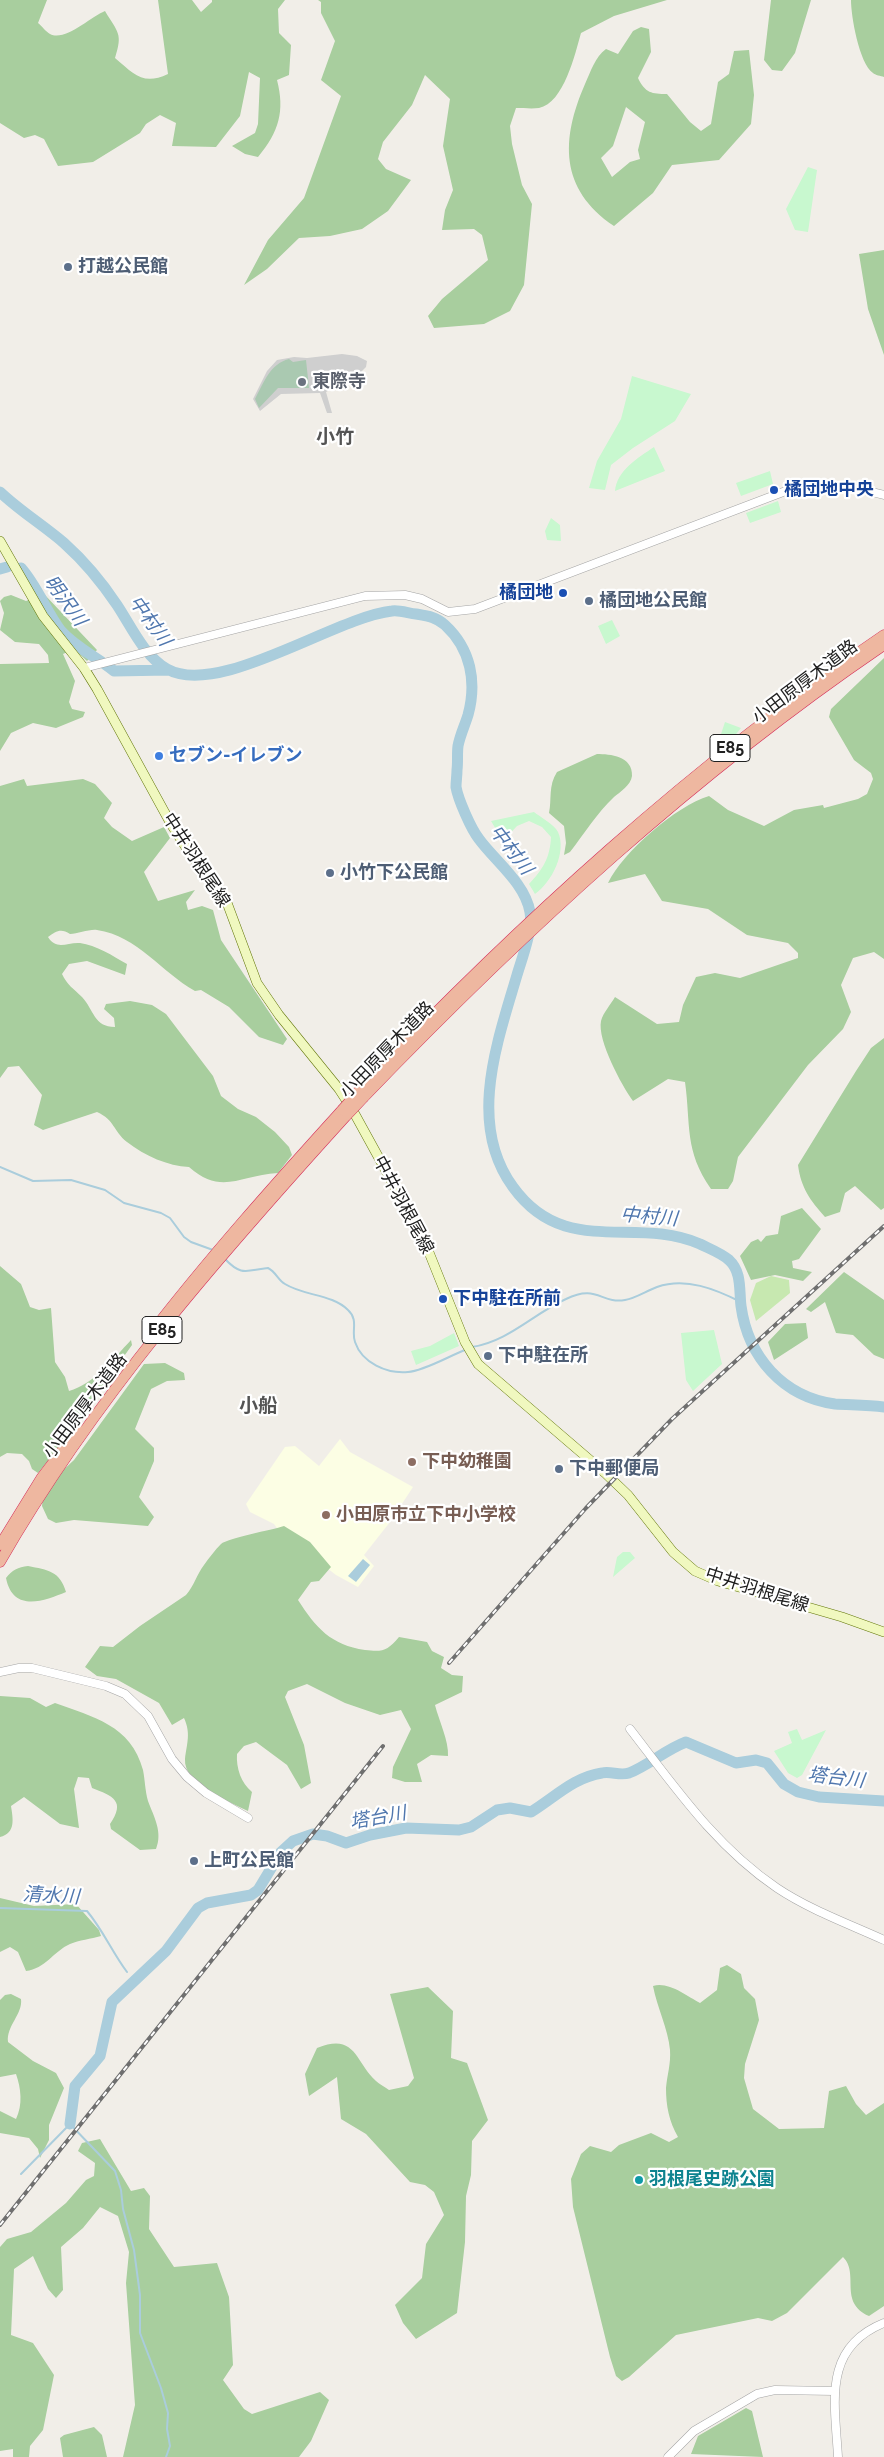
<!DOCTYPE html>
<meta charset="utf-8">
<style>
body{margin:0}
canvas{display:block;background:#f1eee8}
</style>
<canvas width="884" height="2457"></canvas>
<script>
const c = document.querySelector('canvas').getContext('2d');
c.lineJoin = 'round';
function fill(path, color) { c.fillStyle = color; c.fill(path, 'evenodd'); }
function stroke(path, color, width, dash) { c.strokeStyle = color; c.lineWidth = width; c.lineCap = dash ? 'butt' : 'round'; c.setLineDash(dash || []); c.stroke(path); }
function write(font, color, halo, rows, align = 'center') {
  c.font = font + ' Raleway,"Noto Sans JP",sans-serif'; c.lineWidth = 4.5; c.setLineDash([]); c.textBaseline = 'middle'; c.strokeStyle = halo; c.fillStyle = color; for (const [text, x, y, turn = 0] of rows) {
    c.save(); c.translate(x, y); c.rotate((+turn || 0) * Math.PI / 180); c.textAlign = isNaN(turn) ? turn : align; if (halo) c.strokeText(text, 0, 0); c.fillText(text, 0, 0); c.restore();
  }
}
const education = new Path2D(`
 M340,1439L350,1452L413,1487L390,1522L364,1555L374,1566L358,1587L336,1575L279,1531L274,1524L250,1512L246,1504L285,1447L295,1446L319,1466Z`);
const religious = new Path2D(`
 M342,354L357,356L367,361L366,367L358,375L326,392L332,413H327L320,393L281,394L260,411L253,399L267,371L277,360L294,357L307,358Z`);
const grass = new Path2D(`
 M771,1276L789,1280L790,1293L756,1321L750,1300L756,1283Z`);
const forest = new Path2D(`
 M0,0H47L38,23C42,26 46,32 50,34C65,42 90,17 105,11C118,33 123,33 115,58C134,74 143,86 168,74L158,0H192L201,12L212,2V0H285L278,9L279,33L291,45L289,75L277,80C285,111 279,132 258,157L245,154L232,146L255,133L258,124L260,78L249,72L240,116L216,147L172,146L176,123L160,115L146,124L140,133L93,162L58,166L44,139L35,135L24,138L0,123Z
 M318,0H667L614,16L581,33C575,54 564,103 539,108C532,109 523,108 516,108L510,126L512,144L522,185L532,204L524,285L510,311L484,324L434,328L428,316L442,299L488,260L482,235L474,229L442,230L445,210L453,190L443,146L450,99L425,75L412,105L383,142L378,159L386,169L411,180L388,211L362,229L330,236L299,238L267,269L244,285L268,240L304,198L341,96L321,80L335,41L321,13V2Z
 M771,0H811L795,53L782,71L772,70L764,60Z
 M851,0H884V77C881,76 875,75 873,73C859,63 851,16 851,0Z
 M641,27L649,29L651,52L638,78C645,93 652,94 667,94L690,122L701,131L711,124L718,82L729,74L734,51L749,50L754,95L751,124L719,160L672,165L653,193L614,226C559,189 561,139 585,84C591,71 595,57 606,49L618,54L633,31ZM626,107L645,122L638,150L640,159L630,162L612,177L601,158L613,146Z
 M884,250V355L868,309L859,254Z
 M44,594L97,650L87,661L74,649L63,654L75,681L69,702L72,709L85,712L83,717L56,728L33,723L11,733L0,751V664L49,663L48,655L39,644L15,642L0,630L4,613L0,601L4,597L11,595L26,601Z
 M884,658V959L874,952L853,958L841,985L851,1012L843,1029L808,1065L738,1157L733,1181L728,1189H711C684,1150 691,1125 685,1082L668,1079L633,1101C622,1086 597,1040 601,1021C603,1013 611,1004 615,997L657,1024L679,1022L683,1005L696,977L715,973L740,978L798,958V953L788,943L747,935L708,909L662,901L645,874L608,883C623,852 676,806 709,796L728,810L764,826L794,810L823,805L824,808L858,799L867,794L873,779L871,773L854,760L829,717L831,709Z
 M597,754C610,754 633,756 632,776C631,785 620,792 614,797C597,813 584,834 570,852L564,855L566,843L564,826L549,813C552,799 548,786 557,772Z
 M24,779L27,786L83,779L95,784L112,803L104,818L112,827L132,841L164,827L170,838L144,872L158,901L195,890L186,902L188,910L202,906L213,910L221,940L287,1039L283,1045L259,1037L229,1007L201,990L195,991C161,972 138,936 97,930C89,929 78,934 70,934C61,928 56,931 48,937C57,951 67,942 80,943C96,945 113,956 127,964L125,975L87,961L69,964L62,974C67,985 74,989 82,997C94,1010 94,1027 115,1027L114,1018L104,1009L106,1004L130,1001L152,1005L166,1014L213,1076L221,1096L238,1109L256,1117L275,1132L289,1147L292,1155L278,1173C240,1175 222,1196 189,1167C168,1166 145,1156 127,1142C113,1131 115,1120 97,1112L43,1130L34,1125L42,1095L19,1066L8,1067L0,1078V786Z
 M884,1038V1208L881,1210L855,1186L845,1193L840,1212L825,1217C810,1200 801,1188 798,1165L856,1071L871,1048Z
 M802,1208L821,1229L799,1259L792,1261L793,1268L812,1272L803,1281L775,1275L751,1280L740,1256L751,1242L758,1239L761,1242L766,1236L778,1234L781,1216Z
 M0,1266L21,1284L30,1307L39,1310L51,1308L55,1362L65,1377L69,1391C94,1384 113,1359 131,1340L132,1345L60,1446L38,1473L32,1469L29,1461L22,1454L7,1453L0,1457Z
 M844,1272L884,1300V1359L874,1355L853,1335L836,1333L825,1302L811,1312L806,1309Z
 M806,1323L808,1338L774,1360L768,1342L785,1324Z
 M165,1363L184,1373L185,1380L167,1381L151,1389L135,1429L154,1448V1461L139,1497L154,1517L148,1526L74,1520L56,1523L48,1519L42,1506L43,1496L58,1475L74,1460L144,1364Z
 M284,1526L310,1542L331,1567L319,1581L311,1582L298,1600C316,1628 331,1645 365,1650C383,1652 387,1651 399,1637L427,1642L432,1651L444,1657L441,1668L452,1675L463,1676L462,1692L435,1705C439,1721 449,1741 448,1756L431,1755L417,1764L422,1782H405L392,1778L393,1767L411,1729L401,1710L380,1715L345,1703L307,1684L288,1691L285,1697L304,1745L311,1783L301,1789L287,1765L256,1742L244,1746L237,1754C236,1768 241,1783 252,1792L248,1811C230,1802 183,1784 185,1759C187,1743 191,1733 184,1718L172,1725L159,1703L116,1679L97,1676L85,1667L100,1646L113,1647L140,1626L186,1595C194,1586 197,1574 204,1565C209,1558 215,1550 221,1544C228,1538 272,1530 284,1526Z
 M28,1566C48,1570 60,1571 66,1592C44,1601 13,1613 6,1578C12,1570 18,1567 28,1566Z
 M0,1696L30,1698L46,1707L55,1703C93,1717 131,1725 143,1770C145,1780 145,1790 148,1801C154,1817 163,1832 156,1849L140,1850L111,1829L110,1824C126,1801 113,1796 92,1788L89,1778L78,1777L74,1789L79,1828L60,1824L24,1797L11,1806C13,1819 16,1833 0,1837Z
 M0,1898L34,1906L76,1904L99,1930L101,1936C91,1939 79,1940 70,1944C54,1951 45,1969 26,1971L18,1952L10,1947L0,1952Z
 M727,1965L741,1974L744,1988L755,1999L759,2020L745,2064L744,2078L753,2109L779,2129L824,2128L829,2091L846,2086L856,2104L866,2115L884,2103V2306L869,2316C838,2302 860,2274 843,2257L787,2313L772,2321L758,2318L676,2335L629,2377L622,2381L616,2376L610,2357L573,2207L571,2179L581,2154L590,2146L611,2152L619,2145L651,2133L669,2142L678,2137C669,2121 666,2106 666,2088C667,2075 671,2064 670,2050C668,2029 657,2007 653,1986C668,1981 687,1996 700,2003L717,1990L720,1968Z
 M428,1987L453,2011L451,2058L467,2063L488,2120L472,2141L471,2175L466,2196L465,2242L457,2313L416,2339L403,2323L395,2305L422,2278L426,2244L444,2215L434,2192L425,2185L410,2182L366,2134L341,2119L337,2077L309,2096L305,2074L317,2048C356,2032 355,2062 376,2081C379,2084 385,2087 389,2090L408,2086L414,2078L390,1994Z
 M11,1994L21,1999C23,2014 6,2026 8,2042L33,2061L56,2073L64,2088L49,2125V2140L40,2158L38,2149L29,2138L0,2133V2111L16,2119C23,2105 21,2088 16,2074L0,2077V2000L5,1995Z
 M100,2139L131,2191L144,2188L150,2196L149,2229L174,2267L217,2263L229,2297L233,2365L223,2380L244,2409L252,2414L320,2392L329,2400L311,2441L299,2457H123L135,2405L126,2283L129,2252L118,2216L100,2207L83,2228L61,2247L63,2290L56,2298L48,2289L33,2256L14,2269L11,2335L33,2343L54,2375L43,2430L30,2446L29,2457H13V2449L0,2451V2247L7,2239L31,2232L66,2203L86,2180L94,2176L95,2163L78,2151L82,2143Z
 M746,2408L752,2411L763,2457L691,2454L698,2436Z
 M94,2427L102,2435L107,2457H63L60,2438L64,2435Z`);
const cemetery = new Path2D(`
 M289,359L293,362L306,360L309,388H278L259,408L255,399C264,382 270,364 289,359Z`);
const park = new Path2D(`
 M808,167L817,170L808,232L795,230L786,209Z
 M632,376L691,394L675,421L633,448L611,465L605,490L589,488L597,461L621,419Z
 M654,447L665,471L615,491C617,470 638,458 654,447Z
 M770,471L773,484L741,496L736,483Z
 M778,501L781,512L750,523L746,513Z
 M551,518L560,525L561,541L547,540L545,531Z
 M612,620L620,636L606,644L598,626Z
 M725,722L741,728L727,745L719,740Z
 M534,812C540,817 554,824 558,832C567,852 552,882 535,894L529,884C543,869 550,858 551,837L542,827L529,821L517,826L503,841L491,821Z
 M714,1330L722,1364L693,1391L686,1380L681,1333Z
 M454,1333L459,1346L416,1365L411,1351L430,1346Z
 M623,1552H630L635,1558L613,1577L617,1557Z
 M797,1729L802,1740L826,1730L802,1775L797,1778L788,1773L774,1751L792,1743L788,1732Z`);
const water = new Path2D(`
 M363,1559L370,1565L356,1582L348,1576Z`);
const stream = new Path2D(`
 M0,1167L33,1181L71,1180L105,1190L124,1203L161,1213L170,1218L184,1237L191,1242L213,1250
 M225,1259C242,1277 247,1270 268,1268C276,1272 278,1280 285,1284C304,1296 332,1294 348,1310C359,1320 351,1331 355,1342C362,1363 387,1374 408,1372C424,1371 449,1356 465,1350
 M472,1347C509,1341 533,1314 566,1299C597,1284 601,1304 625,1300C636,1298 646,1291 657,1287C686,1277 715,1289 741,1302
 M0,1908L87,1911C103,1930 112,1952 127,1972
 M132,1980L134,1983
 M21,2174L70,2124L115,2171L121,2190L123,2209L134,2250L140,2295V2333L161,2388L168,2413L167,2429L170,2446L166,2457`);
const river = new Path2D(`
 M0,492C20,511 43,525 64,543C83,560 103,584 117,605C131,626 144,656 167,669C219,698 335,617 392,611C399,610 408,613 416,614C428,616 436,617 445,625C471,649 477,682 468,715C465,725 460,735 458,746C457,754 458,762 457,770C457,776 456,781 456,787C458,799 471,829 479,839C495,861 525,883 530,912C533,930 522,958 517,975C497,1043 467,1124 513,1187C565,1259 634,1215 700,1244C710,1249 721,1253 729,1260C742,1272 739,1290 741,1306C748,1357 783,1397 835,1404C851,1405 868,1405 884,1407
 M21,568C37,586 46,611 61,631C76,648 97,657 114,671L168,670
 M0,569L7,567
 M70,2124L75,2086L100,2056L112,2002L166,1951L198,1908L207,1903L251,1895L258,1890L281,1852L293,1841L313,1834L327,1836L346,1843L370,1835L406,1828L459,1830L471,1827L497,1810L510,1808L531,1812C554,1798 574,1777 602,1773C611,1771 620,1776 629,1773C649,1765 665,1750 686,1742L736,1763L756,1760L767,1763L784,1784L798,1792L819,1797L884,1801`);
const tertiary = new Path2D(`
 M84,668L365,596L405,595L422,599L448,612L475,609L791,489C823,484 853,486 884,495
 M0,1672L19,1668H32L106,1686L125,1694L148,1716L172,1759L187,1777L206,1793L248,1818
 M630,1729C675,1787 715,1846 777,1888C810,1910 849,1924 884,1940
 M668,2457L694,2431L757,2394L775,2390L834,2391
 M838,2457C835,2403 822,2348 884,2323`);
const secondary = new Path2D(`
 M0,541L43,616L84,668L97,689L171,824L189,852L226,900L257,983L279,1015L339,1089L352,1109L424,1240L465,1342L478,1364L605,1473L628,1495L673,1552L695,1571L718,1581L842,1617L884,1632`);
const trunk = new Path2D(`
 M358,1092C519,924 692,765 884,635
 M364,1097C523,932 694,774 884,645
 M148,1337C209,1258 275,1184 342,1110
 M0,1545L42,1477L78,1430
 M0,1562C94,1398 221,1254 347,1115`);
const rail = new Path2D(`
 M449,1663L586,1508L672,1419L884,1226
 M0,2225L383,1746`);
const trunkBridge = new Path2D(`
 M342,1110L358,1092
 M347,1115L364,1097`);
const markers = [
 [68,267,5,"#5c6f8a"],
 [302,382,5,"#6b7280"],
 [774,490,5,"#1a4fb4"],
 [563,593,5,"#1a4fb4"],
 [589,601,5,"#5c6f8a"],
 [159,756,5,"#3f7fe0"],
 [330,873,5,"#5c6f8a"],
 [443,1299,5,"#1a4fb4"],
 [488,1356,5,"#5c6f8a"],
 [412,1462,5,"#8d6e63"],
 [559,1469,5,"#5c6f8a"],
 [326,1515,5,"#8d6e63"],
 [194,1861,5,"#5c6f8a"],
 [639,2180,5,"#0f9aa8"]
];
const shields = [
 [730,748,40],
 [162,1330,40]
];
const shieldNames = [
 ["E85",730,748],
 ["E85",162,1330]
];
const serviceNames = [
 ["打越公民館",78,267],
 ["橘団地公民館",599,601],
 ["小竹下公民館",340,873],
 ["下中駐在所",498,1356],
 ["下中郵便局",569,1469],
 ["上町公民館",204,1861]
];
const worshipNames = [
 ["東際寺",312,382]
];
const transitNames = [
 ["橘団地中央",784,490],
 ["橘団地",553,593,"right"],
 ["下中駐在所前",453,1299]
];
const streetNames = [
 ["小田原厚木道路",805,682,-37],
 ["中井羽根尾線",196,860,57],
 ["小田原厚木道路",387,1050,-46],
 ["中井羽根尾線",403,1205,62],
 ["小田原厚木道路",85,1406,-53],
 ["中井羽根尾線",757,1590,18]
];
const shopNames = [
 ["セブン-イレブン",169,756]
];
const educationNames = [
 ["下中幼稚園",422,1462],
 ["小田原市立下中小学校",336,1515]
];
const cultureNames = [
 ["羽根尾史跡公園",649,2180]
];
const neighbourhoodNames = [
 ["小竹",335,437],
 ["小船",258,1406]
];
const waterNames = [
 ["明沢川",65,601,54],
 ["中村川",150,621,54],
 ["中村川",511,850,52],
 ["中村川",649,1217,5],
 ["塔台川",836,1778,7],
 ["塔台川",378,1818,-10],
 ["清水川",51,1896,3]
];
fill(education, '#fcfee4');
fill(religious, '#cfcfcf');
fill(grass, '#c7e8b0');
fill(forest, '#a8ce9e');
fill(cemetery, '#aac9b1');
fill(park, '#c8f8cf');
fill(water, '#aacddc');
stroke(stream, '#aacddc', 2);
stroke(river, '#aacddc', 11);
stroke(tertiary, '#a5a5a5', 9);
stroke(secondary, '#627609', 10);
stroke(trunk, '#d52e5a', 11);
stroke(tertiary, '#fff', 8);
stroke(secondary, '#f0f8bf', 9);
stroke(trunk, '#eeb7a0', 10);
stroke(rail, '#6f6f6f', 4);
stroke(rail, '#fff', 2, [5.5]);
stroke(trunkBridge, '#d52e5a', 11, []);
stroke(trunkBridge, '#eeb7a0', 10);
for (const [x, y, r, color] of markers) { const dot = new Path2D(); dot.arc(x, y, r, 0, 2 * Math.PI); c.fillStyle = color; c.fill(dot); stroke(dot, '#fff', 2); }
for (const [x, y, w] of shields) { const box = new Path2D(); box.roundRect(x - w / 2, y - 13.5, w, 27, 4); c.fillStyle = '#fff'; c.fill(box); stroke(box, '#212121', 1); }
write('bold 16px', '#212121', null, shieldNames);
write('bold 18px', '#4e5e75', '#fff', serviceNames, 'left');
write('bold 18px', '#5b616d', '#fff', worshipNames, 'left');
write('bold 18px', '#164399', '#fff', transitNames, 'left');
write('18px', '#212121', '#fff', streetNames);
write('bold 18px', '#366cbe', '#fff', shopNames, 'left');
write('bold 18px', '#785e54', '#fff', educationNames, 'left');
write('bold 18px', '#0d838f', '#fff', cultureNames, 'left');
write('bold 19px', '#545454', '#fff', neighbourhoodNames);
write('italic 19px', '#5077ae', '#fff', waterNames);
</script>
